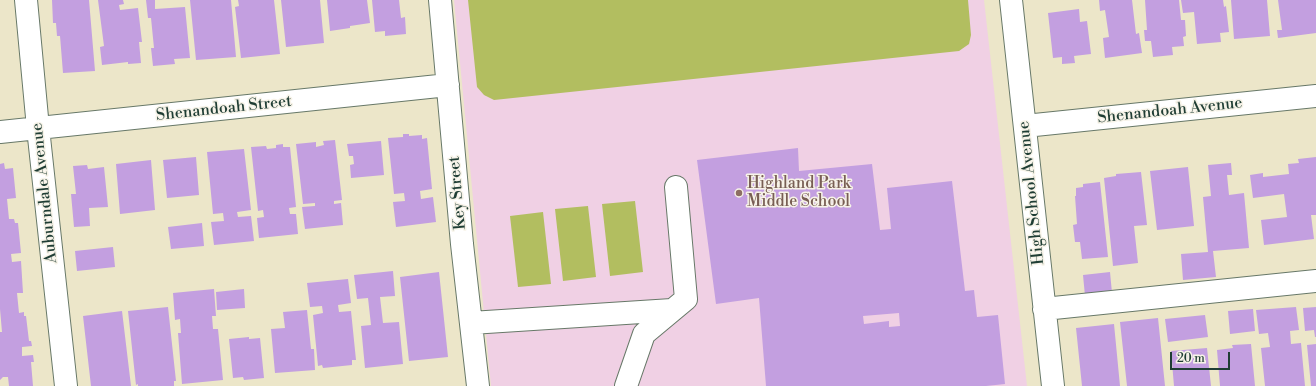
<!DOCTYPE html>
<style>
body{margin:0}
#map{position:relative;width:1316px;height:386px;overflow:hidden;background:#ece6c9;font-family:"Libre Bodoni",serif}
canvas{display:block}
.scale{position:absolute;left:1170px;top:352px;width:60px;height:18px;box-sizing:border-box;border:2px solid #1f3d34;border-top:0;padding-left:5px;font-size:12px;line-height:14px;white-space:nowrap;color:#1f3d34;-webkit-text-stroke:3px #f7f3e8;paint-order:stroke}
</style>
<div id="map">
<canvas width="1316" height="386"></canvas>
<div class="scale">20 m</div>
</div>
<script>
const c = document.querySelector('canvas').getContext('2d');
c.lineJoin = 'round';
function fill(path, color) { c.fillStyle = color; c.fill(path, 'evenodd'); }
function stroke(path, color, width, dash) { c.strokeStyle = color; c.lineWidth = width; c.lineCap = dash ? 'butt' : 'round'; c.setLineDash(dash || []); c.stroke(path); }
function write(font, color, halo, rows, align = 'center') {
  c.font = font + ' "Libre Bodoni",serif'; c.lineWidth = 3; c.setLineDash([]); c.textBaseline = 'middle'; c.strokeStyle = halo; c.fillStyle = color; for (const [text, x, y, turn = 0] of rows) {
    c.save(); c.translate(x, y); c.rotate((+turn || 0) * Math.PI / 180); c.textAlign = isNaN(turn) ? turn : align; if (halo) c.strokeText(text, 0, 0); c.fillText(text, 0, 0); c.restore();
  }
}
const built = new Path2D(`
 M454,0H984L1027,386H491Z`);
const green = new Path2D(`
 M468,0H968L971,35L969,44L959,51L494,100L484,95L477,87Z
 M635,201L643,272L610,276L602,204Z
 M588,206L596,277L563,281L555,209Z
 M543,212L551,284L518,287L510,216Z`);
const building = new Path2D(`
 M52,0H89L95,71L63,73L60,36H57L56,23H53Z
 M98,0H123L124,4L119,5L120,10L138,8L142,42H139L141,63L128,64V62L102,65L100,47L104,46Z
 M146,0H155V9L185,7L190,58L174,59L175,64L153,66L151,48H154L151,18H148Z
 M190,0H231L236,57L196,60Z
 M238,0H274L280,54L241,58L235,7L239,6Z
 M281,0H320L324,43L286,47Z
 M327,0H367L370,23L350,26V28L330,31Z
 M372,0H399L401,18L405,17L406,34L385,36V31L375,32Z
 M1099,0H1132L1136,34L1139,33L1142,53L1105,58L1103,38L1109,37L1105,10L1100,11Z
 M1145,0H1179L1181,20H1185L1186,36L1183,37L1184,46L1172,47L1173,55L1153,57L1151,41H1145L1144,30H1147Z
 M1181,0H1223L1224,7L1226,6L1229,32L1220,33L1221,42L1197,44L1194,12L1183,13Z
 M1231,0H1267L1270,36L1234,39Z
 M1278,0H1316V33L1278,38L1277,30H1282Z
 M1079,9L1080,22L1087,21L1091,54L1074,56L1075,63L1062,64V57L1053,58L1048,13Z
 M403,134H409V136L422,135V139L427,138L432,189L420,191L421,199L433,197L436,222L396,227L393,202L405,201L404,193L394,194L388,138L403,137Z
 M335,140L342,200L334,201V204L341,203L343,225L305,229L302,207L315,206V203L303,204L296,144L316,142V147L324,145L323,141Z
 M381,141L384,175L351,178L350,165L354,164L353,156H349L347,144Z
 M283,144V147H290L296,207L289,208L290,214H296L298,234L259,238L257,218L264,217L263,210L258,211L251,147L266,146L267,149L276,148V145Z
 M798,148L799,171L872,164L880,230L891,229L887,188L952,181L965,291L974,290L977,317L998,315L1005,384L986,386H766L759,298L716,304L697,160ZM899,313L900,326L889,327V321L864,324L863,316Z
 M244,149L251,210L237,212L238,217L251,216L254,241L214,245L211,222L224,221L223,213L213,214L207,152Z
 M196,157L199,195L167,198L163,160Z
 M1316,157V215H1311L1314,239L1264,245L1261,220L1287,217L1284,194L1253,198L1250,175L1263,173V177L1289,174L1288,164L1299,163L1298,159Z
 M151,160L155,210L120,214L116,164Z
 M4,163L5,169L13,168L16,198L7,199L9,219H14L15,223H18L21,253L11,254L12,262L21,261L23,293H17L19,313L24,312V316H26L29,341H31L32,346L22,347V356L33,355L34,362H31L33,386H9L8,377H3L0,380V332H2L0,309V164Z
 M1231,163L1232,175H1227L1229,195L1244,193L1249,248L1213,251L1216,277L1183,280L1181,254L1208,252L1203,197L1211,196L1208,165Z
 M87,165L88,169L104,167L108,207L89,208L90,226L74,227L71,194H76L73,166Z
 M1188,167L1194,226L1157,230L1150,171Z
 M1141,172L1147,225L1134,226L1138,263L1113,266L1104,178L1116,176V174Z
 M1100,182L1108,257L1082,259L1080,242H1075L1073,225L1077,224L1075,196H1076V188L1083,187V184Z
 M202,223L204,246L171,249L168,227Z
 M113,247L115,267L77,271L75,251Z
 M393,271L395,296L380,297L383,323L399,322L403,364L365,368L361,326L371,325L368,298L357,299L354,275Z
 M439,272L448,357L409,361L400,277Z
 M1110,272L1112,293L1085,296L1083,275Z
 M348,279L351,303L338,305L339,312L351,311L356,360H352V365L323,368L322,365L318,366L313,315L323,313L322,306L310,307L307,283Z
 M214,289L216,316H212L213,329H218L223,380L182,384L178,333H181L180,319L175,320L173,293Z
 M244,289L245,308L217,310L216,292Z
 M168,307L176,381H174V386H138V384L136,385L128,311Z
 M1296,307L1299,330L1290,331L1291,344L1301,343L1305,386H1265L1261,348L1270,347L1268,333L1259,334L1256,310Z
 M1316,307V337H1315L1314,330L1305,331L1303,308Z
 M1253,309L1255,331L1230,334L1228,311Z
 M307,310L311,349H314L315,370L275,373L271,329L285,328L283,312Z
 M122,311L131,386H91L83,316Z
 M1205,315L1208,337L1168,342L1165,319Z
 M1158,318L1165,386H1127L1120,322Z
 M1114,324L1120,386H1082L1076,328Z
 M249,337V339L260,338L264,378L244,380L243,377L233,378L229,339Z
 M1251,344L1255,386H1220L1217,350L1233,348L1232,345Z
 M1316,344V386H1311L1307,345Z
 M1207,348L1211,386H1174L1171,351Z`);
const minor = new Path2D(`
 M26,0L38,128L66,386
 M440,0L462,244L478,386
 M1011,0L1053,386
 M1025,126L1316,96
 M0,132L448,85
 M1044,309L1316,281
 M471,323L672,310
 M626,386L644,334L686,299L676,187`);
const markers = [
 [739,193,4,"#8d6e63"]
];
const streetNames = [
 ["Shenandoah Street",224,109,-6],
 ["Shenandoah Avenue",1170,111,-6],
 ["Auburndale Avenue",45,193,-96],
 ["Key Street",458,193,-95],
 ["High School Avenue",1032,193,-96]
];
const educationNames = [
 ["Highland Park",747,184],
 ["Middle School",747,202]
];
fill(built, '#f0d0e4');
fill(green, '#b2be60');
fill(building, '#c39fe0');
stroke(minor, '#677868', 24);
stroke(minor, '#fff', 22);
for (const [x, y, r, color] of markers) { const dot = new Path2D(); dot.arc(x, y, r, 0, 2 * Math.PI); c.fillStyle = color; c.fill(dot); stroke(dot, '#f7f3e8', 1.5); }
write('16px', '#1f3d34', '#f7f3e8', streetNames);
write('16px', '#785e54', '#f7f3e8', educationNames, 'left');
</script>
